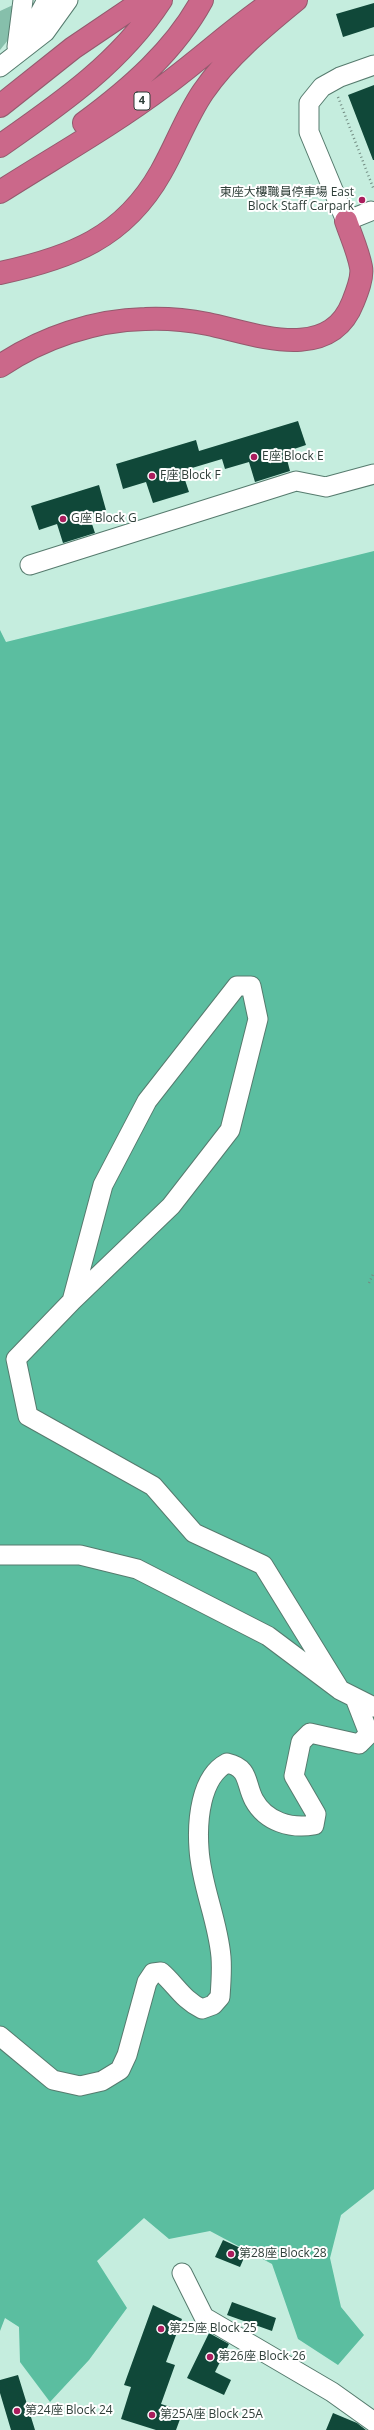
<!DOCTYPE html>
<meta charset="utf-8">
<style>
body{margin:0}
canvas{display:block;background:#c5edde}
</style>
<canvas width="374" height="2430"></canvas>
<script>
const c = document.querySelector('canvas').getContext('2d');
c.lineJoin = 'round';
function fill(path, color) { c.fillStyle = color; c.fill(path, 'evenodd'); }
function stroke(path, color, width, dash) { c.strokeStyle = color; c.lineWidth = width; c.lineCap = dash ? 'butt' : 'round'; c.setLineDash(dash || []); c.stroke(path); }
function write(font, color, halo, rows, align = 'center') {
  c.font = font + ' "Open Sans","Noto Sans TC",sans-serif'; c.lineWidth = 4; c.setLineDash([]); c.textBaseline = 'middle'; c.strokeStyle = halo; c.fillStyle = color; for (const [text, x, y, turn = 0] of rows) {
    c.save(); c.translate(x, y); c.rotate((+turn || 0) * Math.PI / 180); c.textAlign = isNaN(turn) ? turn : align; if (halo) c.strokeText(text, 0, 0); c.fillText(text, 0, 0); c.restore();
  }
}
const green = new Path2D(`
 M13,5L12,35L0,50V11Z`);
const forest = new Path2D(`
 M374,551V2189L341,2215L330,2258L341,2307L364,2335L338,2365L298,2339L272,2264L210,2231L169,2239L144,2218L97,2261L127,2308L89,2360L50,2402L20,2362L19,2327L5,2318L0,2331V630L6,642Z`);
const building = new Path2D(`
 M374,3V27L343,37L336,14Z
 M374,85V160H373L348,95Z
 M298,421L306,445L285,452L290,471L255,482L249,462L225,469L222,459L182,471L189,492L153,503L146,482L123,489L116,464L196,440L199,451Z
 M99,485L106,510L89,515L95,533L63,543L57,524L39,530L31,506Z
 M223,2240L247,2251L240,2267L215,2257Z
 M232,2302L276,2318L272,2331L227,2315Z
 M153,2305L182,2319L166,2362L175,2365L161,2404L183,2411L176,2430H156L121,2419L131,2387L124,2385Z
 M209,2333L229,2344L215,2372L231,2380L224,2395L187,2378Z
 M18,2375L35,2430H11L0,2393V2380Z
 M333,2413L357,2423L366,2430H326Z`);
const path = new Path2D(`
 M338,97L374,190
 M369,1283L374,1272`);
const minor = new Path2D(`
 M26,39L47,0
 M17,47L23,0
 M0,67L45,32L68,0
 M371,211L346,221L309,132V103L322,87L340,77L374,65
 M30,565L296,481L326,487L374,474
 M72,1301L171,1206L230,1130L258,1019L251,986H237L147,1101L103,1185L72,1301L16,1359L28,1416L153,1486L194,1533L263,1565L340,1690
 M0,1555H80L137,1569L268,1636L340,1690L374,1707
 M0,2036L53,2080L80,2086L102,2081L120,2070L127,2055L147,1982L153,1973L161,1972C176,1985 183,2000 202,2009L213,2005L220,1997C221,1984 222,1970 221,1957C218,1920 201,1885 199,1849C197,1822 200,1777 227,1763C250,1768 245,1783 254,1800C266,1822 291,1829 314,1825L316,1814L294,1776L301,1742L310,1733L359,1744L369,1734L355,1698
 M182,2273L204,2317L332,2392L374,2422`);
const highway = new Path2D(`
 M0,106L73,48L144,0
 M84,123C130,89 175,50 202,0
 M0,146C60,104 120,63 161,0
 M0,192C55,157 112,125 164,86C202,58 236,26 275,0
 M0,273C70,258 124,238 161,172C176,146 186,117 203,92C227,57 263,27 296,0
 M0,366C42,338 94,320 145,319C166,318 187,320 208,324C255,334 329,364 353,302C357,292 363,277 361,267C358,251 351,236 346,221`);
const markers = [
 [362,200,4,"#aa1d5d"],
 [254,457,4,"#aa1d5d"],
 [152,476,4,"#aa1d5d"],
 [63,519,4,"#aa1d5d"],
 [231,2254,4,"#aa1d5d"],
 [161,2329,4,"#aa1d5d"],
 [210,2357,4,"#aa1d5d"],
 [17,2411,4,"#aa1d5d"],
 [152,2415,4,"#aa1d5d"]
];
const shields = [
 [142,101,16]
];
const shieldNames = [
 ["4",142,101]
];
const poiNames = [
 ["東座大樓職員停車場 East",354,193,"right"],
 ["Block Staff Carpark",354,207,"right"],
 ["E座 Block E",262,457],
 ["F座 Block F",160,476],
 ["G座 Block G",71,519],
 ["第28座 Block 28",239,2254],
 ["第25座 Block 25",169,2329],
 ["第26座 Block 26",218,2357],
 ["第24座 Block 24",25,2411],
 ["第25A座 Block 25A",160,2415]
];
fill(green, '#86bfab');
fill(forest, '#5bbea0');
fill(building, '#104839');
stroke(minor, '#567b6e', 21);
stroke(highway, '#945a6e', 24);
stroke(path, '#738d83', 2.5, [1, 3]);
stroke(minor, '#fff', 19);
stroke(highway, '#cb688a', 22);
for (const [x, y, r, color] of markers) { const dot = new Path2D(); dot.arc(x, y, r, 0, 2 * Math.PI); c.fillStyle = color; c.fill(dot); stroke(dot, '#fff', 1.5); }
for (const [x, y, w] of shields) { const box = new Path2D(); box.roundRect(x - w / 2, y - 9, w, 18, 3); c.fillStyle = '#fff'; c.fill(box); stroke(box, '#2f3f39', 1); }
write('bold 11px', '#2f3f39', null, shieldNames);
write('12px', '#2f3f39', '#fff', poiNames, 'left');
</script>
